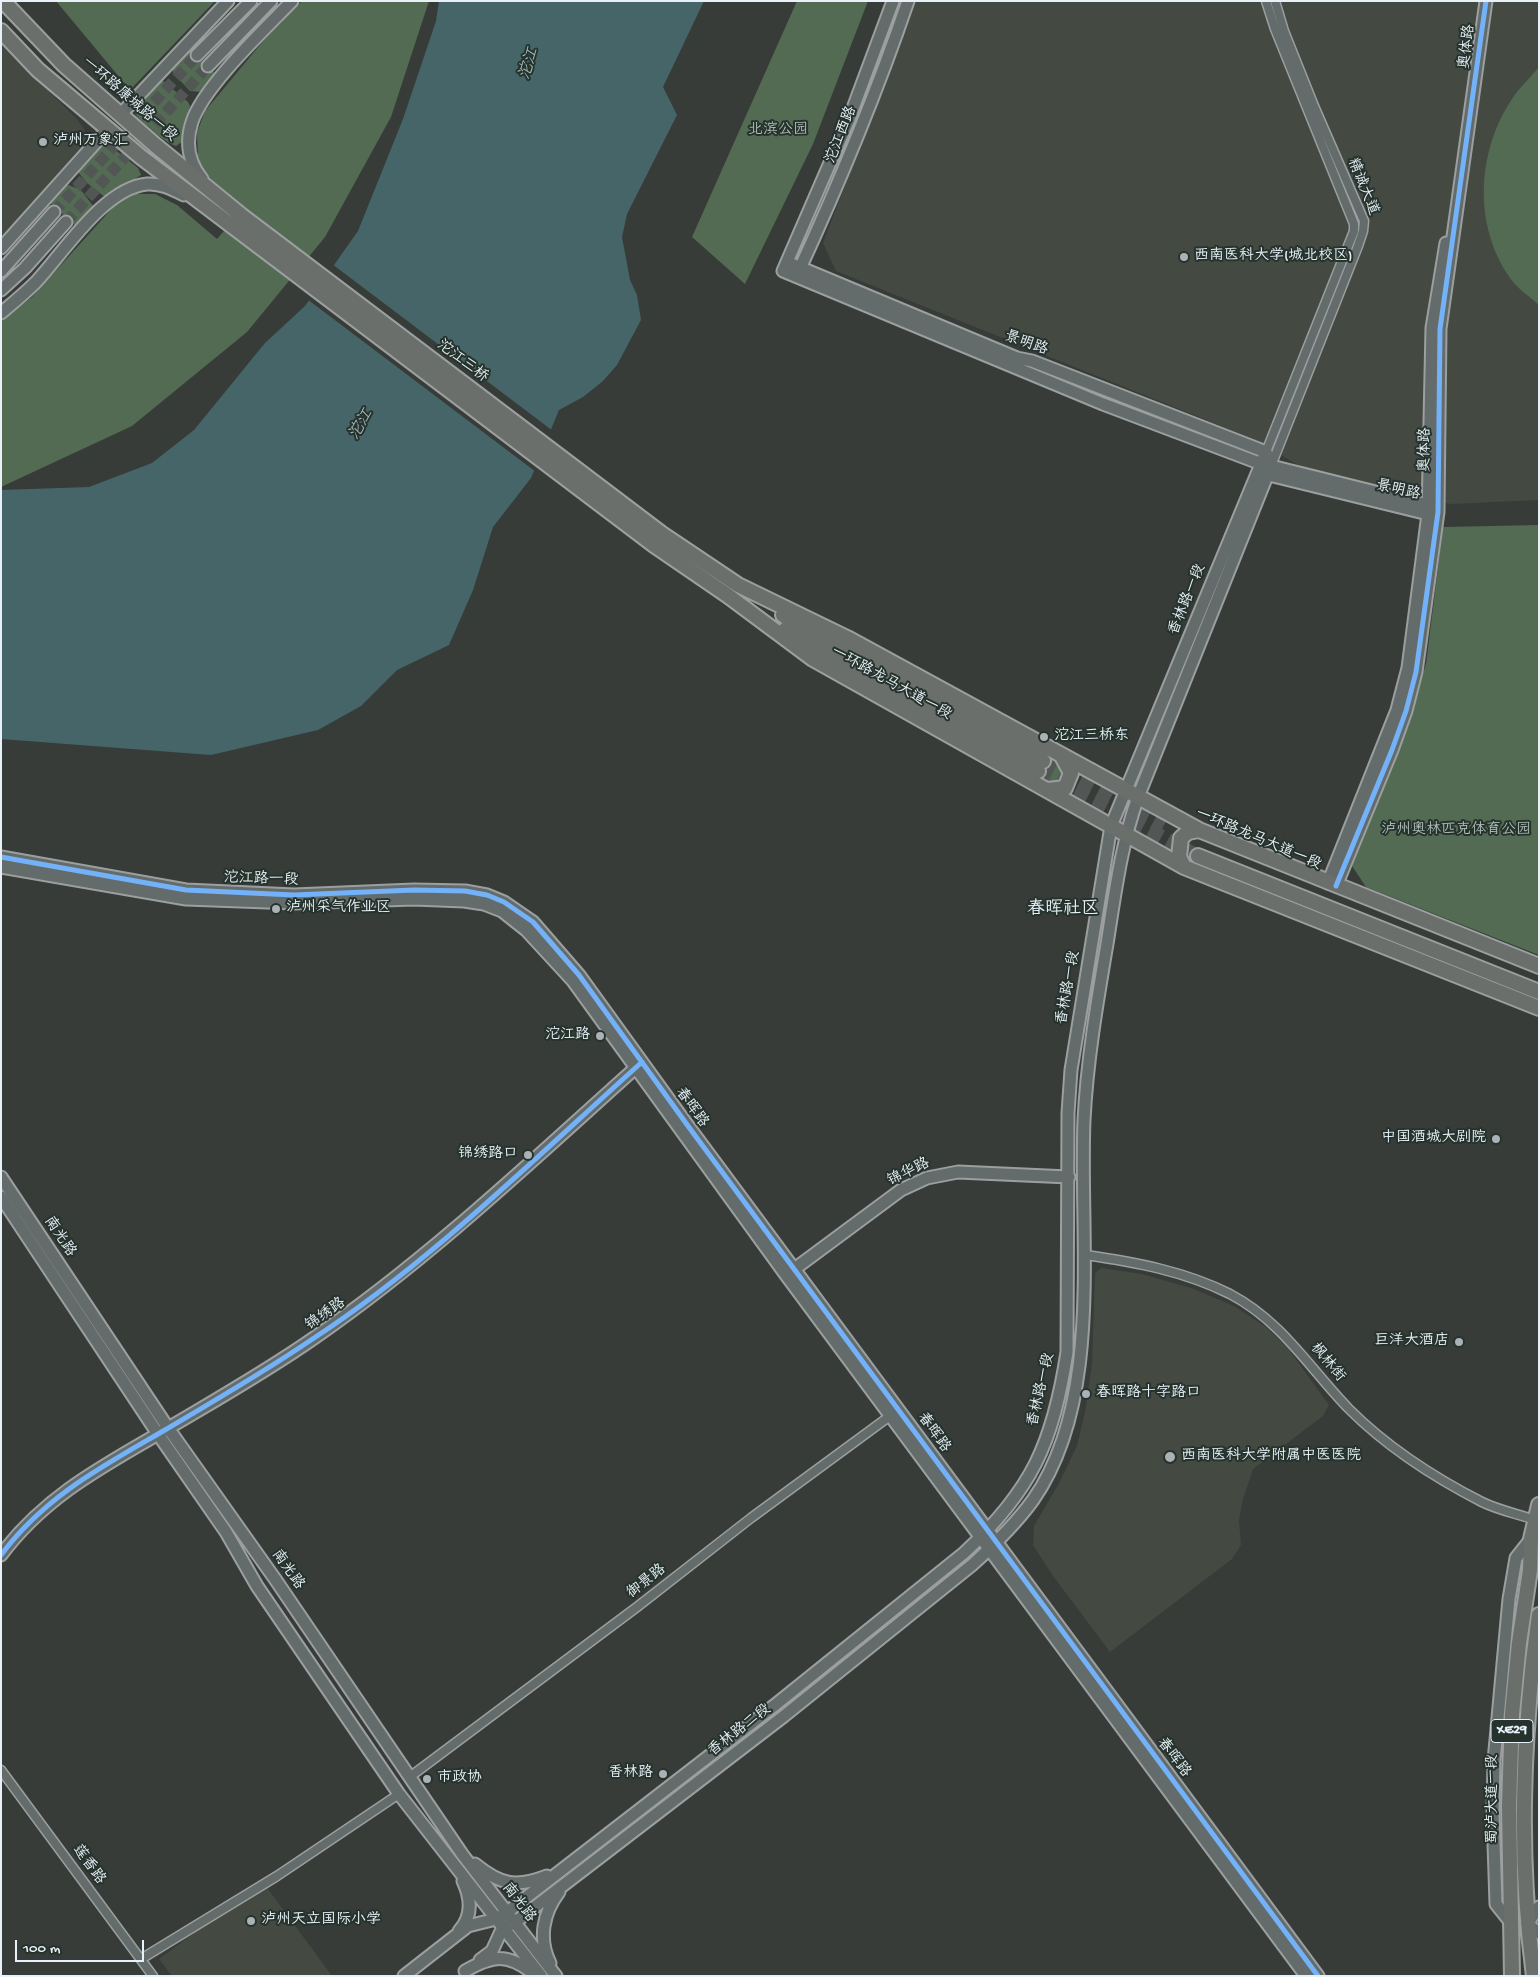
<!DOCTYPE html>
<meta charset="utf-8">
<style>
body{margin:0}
#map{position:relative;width:1540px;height:1977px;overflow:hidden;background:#373c38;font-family:"Gochi Hand",sans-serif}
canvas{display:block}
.frame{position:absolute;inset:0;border:2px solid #e8f1f8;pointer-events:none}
.scale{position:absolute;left:15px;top:1940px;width:129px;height:22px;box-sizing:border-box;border:2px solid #e8f1f8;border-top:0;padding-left:6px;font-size:15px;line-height:18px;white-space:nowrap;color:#e8f1f8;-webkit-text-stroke:4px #26332d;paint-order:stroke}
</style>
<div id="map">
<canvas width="1540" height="1977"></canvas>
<div class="frame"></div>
<div class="scale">100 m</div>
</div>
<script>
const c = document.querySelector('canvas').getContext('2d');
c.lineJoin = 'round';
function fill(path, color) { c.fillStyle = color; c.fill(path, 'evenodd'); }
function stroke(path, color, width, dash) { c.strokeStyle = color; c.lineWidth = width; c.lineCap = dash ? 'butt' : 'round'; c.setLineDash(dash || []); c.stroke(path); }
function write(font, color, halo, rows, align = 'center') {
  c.font = font + ' "Gochi Hand","LXGW WenKai TC",sans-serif'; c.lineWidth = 4; c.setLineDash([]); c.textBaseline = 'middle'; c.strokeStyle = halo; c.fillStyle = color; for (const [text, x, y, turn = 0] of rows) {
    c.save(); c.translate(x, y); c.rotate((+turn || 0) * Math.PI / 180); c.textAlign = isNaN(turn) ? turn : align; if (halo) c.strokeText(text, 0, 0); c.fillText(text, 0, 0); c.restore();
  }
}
const built = new Path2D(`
 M916,1H1539V500L1450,504L1301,467L1256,440L836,271L823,243Z
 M1,45L77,119L84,129L86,137L85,148L1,242Z
 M1101,1268L1142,1274L1191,1288L1234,1306L1266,1327L1287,1347L1329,1405L1323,1416L1253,1469L1243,1499L1239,1520L1241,1545L1232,1559L1110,1652L1053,1576L1033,1545L1034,1526L1059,1483L1077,1446L1085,1412L1092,1364L1095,1273Z
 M263,1882L332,1976H172L159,1959Z`);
const green = new Path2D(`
 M56,1H215L130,90Z
 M302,1H429L391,117L325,237L247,332L132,426L1,487V321L32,297L116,204L135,194H155L177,205L217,239L244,208L223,193L205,176L198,157L197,133L205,111L269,34Z
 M797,1H868L813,144L745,284L692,237Z
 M189,47L217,76L202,92L190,91L173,73V67Z
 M1539,67V305C1531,298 1520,290 1513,282C1472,228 1476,150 1514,96C1521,86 1531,77 1539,67Z
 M163,81L188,102L190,106L183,141L176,146C166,143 136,120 134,110L156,83Z
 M105,142L138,168L141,175L106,198L87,183L78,172Z
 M65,184L80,189L94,207L78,228L48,201Z
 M1539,525V955L1366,887L1352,866L1400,748L1426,664L1443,527Z
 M1049,758L1060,765L1064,774L1060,782L1048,784L1035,777Z`);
const water = new Path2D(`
 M439,1H704L663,87L677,115L627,214L622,237L630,280L637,295L641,320L617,365L603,381L583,397L559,410L531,478L493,527L473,590L449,645L397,670L361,706L318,730L211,755L1,739V490L89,487L152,463L194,430L265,343L305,306L358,231L403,119L436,21Z`);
const pier = new Path2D(`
 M332,264L553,431L536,472L307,299Z`);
const secondaryTunnel = new Path2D(`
 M54,212L197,55
 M66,222L208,66`);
const highwayTunnel = new Path2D(`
 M1043,761L1163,827
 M1038,771L1198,856`);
const street = new Path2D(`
 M1266,452L1354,231V224L1275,29L1266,1
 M1271,466L1358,246L1363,231L1364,221L1314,106L1284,31L1275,1
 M1085,1255C1135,1262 1184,1271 1230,1294C1283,1322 1309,1368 1349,1409C1386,1446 1435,1478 1482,1502C1498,1510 1518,1514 1535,1520
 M1,1770L153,1976
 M411,1776L637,1607L751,1518L894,1413
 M141,1959L277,1876L399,1794`);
const secondary = new Path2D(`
 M893,1L849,119L783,271L1103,404L1259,463L1269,475L1428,514L1438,512
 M197,55L251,1
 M208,66L271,1
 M121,114L228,1
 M202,179C189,163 185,143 192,122C203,87 265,29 292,1
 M1,248L107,130
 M787,262L1017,358L1032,361L1266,452L1268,458
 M1,271L54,212
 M797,275C838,186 876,95 908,1
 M1,290L25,268L66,222
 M1,313C13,303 25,293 36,282C64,252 104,188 147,184C160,183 172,189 184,195
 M1271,466L1428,505L1433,509
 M1,857L186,890L294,895L414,890L465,891L487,895L504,902L533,922L579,975L688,1126L1318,1976
 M1,867L186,899L294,903L414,899L464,901L484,904L502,911L526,930L573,981L786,1275L1306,1976
 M1328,883L1397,710L1408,668L1428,514L1432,328L1446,243
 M1336,886L1392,750L1406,711L1416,672L1438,512L1440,329L1486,1
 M1,1177L168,1428L275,1579L462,1854L556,1976
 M1,1197L158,1434L226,1532L257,1586L399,1794L541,1976
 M789,1273L901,1190L927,1178L958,1172L1069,1177
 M1,1555C45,1496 103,1466 165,1430C214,1401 267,1371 314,1338C431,1257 535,1158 641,1063
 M475,1864C501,1885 516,1888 547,1876
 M1539,1907L1527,1924L1539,1933
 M1512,1924L1496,1904L1493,1813L1494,1761L1509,1599L1516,1558L1531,1539
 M503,1927L514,1923L784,1716L972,1565C994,1545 1015,1525 1033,1500C1104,1398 1079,1239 1084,1120C1087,1061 1097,1003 1107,944C1115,894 1121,845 1138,797L1271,466
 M459,1931C473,1916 471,1898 463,1881
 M480,1960L492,1951L503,1927
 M550,1963C538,1939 543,1913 559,1892
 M465,1971C493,1955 507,1953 533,1973
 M404,1976L468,1926L496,1919L506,1913L775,1705L964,1553C1032,1490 1053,1443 1067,1352L1068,1113L1071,1070L1111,826L1266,452`);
const highway = new Path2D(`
 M3,1L64,65L155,145L242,216L662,534L738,585L847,638L1199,830L1539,966
 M1,31L38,70L141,157L654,545L727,595L813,659L1184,867L1539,1008
 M783,615L802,628L1043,761
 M786,629L1038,771
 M1048,790L1065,788L1071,773L1063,758
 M1198,856L1539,992
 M1184,867L1179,857L1181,838L1188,832L1199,830
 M1512,1976L1509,1806L1512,1714L1519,1643L1530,1570L1531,1539L1539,1505
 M1534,1976C1518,1859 1522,1732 1539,1615`);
const cycleway = new Path2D(`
 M1,857L186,890L294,895L414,890L465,891L487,895L504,902L533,922L579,975L688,1126L1318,1976
 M1336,886L1392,750L1406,711L1416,672L1438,512L1440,329L1486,1
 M1,1555C45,1496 103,1466 165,1430C214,1401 264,1372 311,1340C431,1262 535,1158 642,1062`);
const markers = [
 [43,142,5,"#aab2b5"],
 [1184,257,5,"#aab2b5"],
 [1044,737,5,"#aab2b5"],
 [276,909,5,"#aab2b5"],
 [600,1036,5,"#aab2b5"],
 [1496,1139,5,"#aab2b5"],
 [528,1155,5,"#aab2b5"],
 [1459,1342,5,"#aab2b5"],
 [1086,1394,5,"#aab2b5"],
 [1170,1457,6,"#aab2b5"],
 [663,1774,5,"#aab2b5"],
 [427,1779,5,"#aab2b5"],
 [251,1921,5,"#aab2b5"]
];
const shields = [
 [1512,1731,42]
];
const shieldNames = [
 ["XE29",1512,1731]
];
const streetNames = [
 ["奥体路",1468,47,-83],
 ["一环路康城路一段",129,100,41],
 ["沱江西路",842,135,-68],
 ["精诚大道",1362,187,68],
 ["景明路",1026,344,19],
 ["沱江三桥",462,362,37],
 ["奥体路",1426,450,-89],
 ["景明路",1398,491,13],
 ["香林路一段",1188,600,-68],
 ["一环路龙马大道一段",891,684,29],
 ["一环路龙马大道一段",1258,840,23],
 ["沱江路一段",261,880,2],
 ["香林路一段",1069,988,-80],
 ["春晖路",691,1108,54],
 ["锦华路",909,1173,-26],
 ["南光路",59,1237,57],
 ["锦绣路",326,1315,-35],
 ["枫林街",1327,1363,50],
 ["香林路一段",1042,1390,-77],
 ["春晖路",933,1433,54],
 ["南光路",287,1570,55],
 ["御景路",647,1582,-38],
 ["香林路二段",740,1731,-38],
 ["春晖路",1173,1758,53],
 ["蜀泸大道一段",1494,1799,-90],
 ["莲香路",88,1865,54],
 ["南光路",518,1903,53]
];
const parkNames = [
 ["北滨公园",778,131],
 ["泸州奥林匹克体育公园",1456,831]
];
const poiNames = [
 ["泸州万象汇",53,142],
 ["西南医科大学(城北校区)",1194,257],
 ["沱江三桥东",1054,737],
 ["泸州采气作业区",286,909],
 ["沱江路",590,1036,"right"],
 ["中国酒城大剧院",1486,1139,"right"],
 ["锦绣路口",518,1155,"right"],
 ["巨洋大酒店",1449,1342,"right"],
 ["春晖路十字路口",1096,1394],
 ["西南医科大学附属中医医院",1181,1457],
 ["香林路",653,1774,"right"],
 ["市政协",437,1779],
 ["泸州天立国际小学",261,1921]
];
const waterNames = [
 ["沱江",530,64,-72],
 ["沱江",362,425,-59]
];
const quarterNames = [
 ["春晖社区",1063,910]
];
fill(built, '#444942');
fill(green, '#536a53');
fill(water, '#466568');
fill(pier, '#373c38');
stroke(secondaryTunnel, '#525755', 11, [11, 5.5]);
stroke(highwayTunnel, '#525755', 14, [14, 7]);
stroke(street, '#9b9f9f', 11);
stroke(secondary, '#9b9f9f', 15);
stroke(highway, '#9b9f9f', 18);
stroke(street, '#646b6b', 8);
stroke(secondary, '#646b6b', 11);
stroke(highway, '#6b6f6c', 14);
stroke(cycleway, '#73b2f8', 5);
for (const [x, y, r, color] of markers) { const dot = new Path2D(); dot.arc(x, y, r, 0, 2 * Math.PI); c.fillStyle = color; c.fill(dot); stroke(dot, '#26332d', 2); }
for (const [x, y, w] of shields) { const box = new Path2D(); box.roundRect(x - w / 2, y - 11.5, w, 23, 4); c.fillStyle = '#26332d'; c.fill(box); stroke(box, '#e8f1f8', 1); }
write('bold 14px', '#e8f1f8', null, shieldNames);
write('15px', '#e8f1f8', '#26332d', streetNames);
write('15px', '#aebeb8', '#26332d', parkNames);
write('15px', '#e8f1f8', '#26332d', poiNames, 'left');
write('italic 16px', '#a8bbc0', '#26332d', waterNames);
write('18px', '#e8f1f8', '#26332d', quarterNames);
</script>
